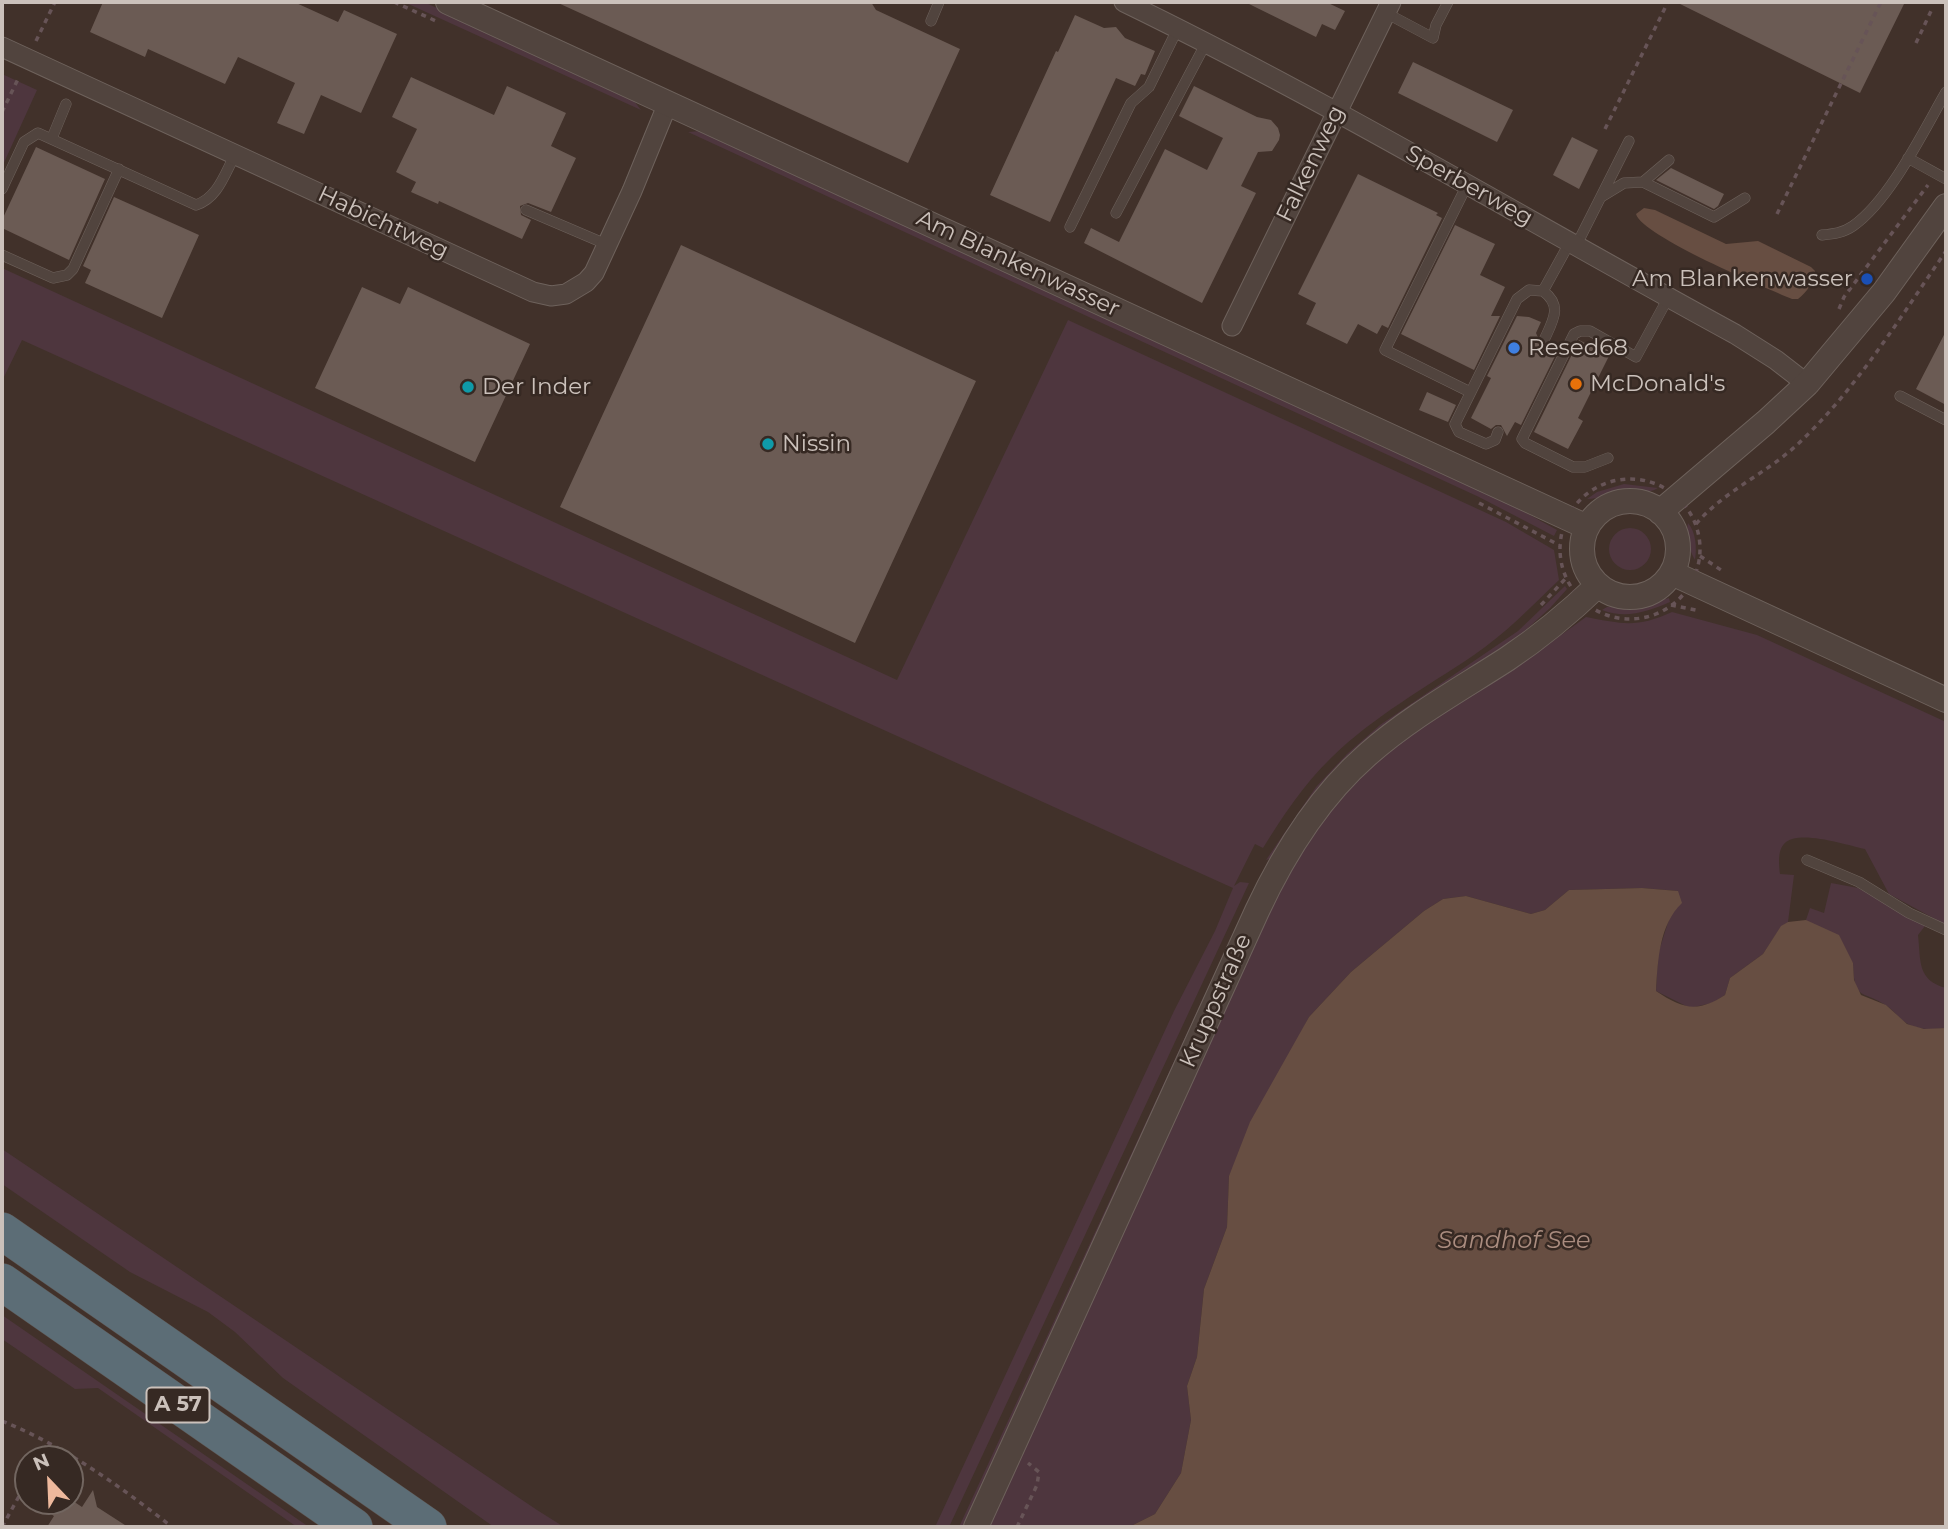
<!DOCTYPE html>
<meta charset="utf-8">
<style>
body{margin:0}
#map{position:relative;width:1948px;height:1529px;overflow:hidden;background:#41312a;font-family:Montserrat,sans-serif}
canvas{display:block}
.frame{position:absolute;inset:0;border:4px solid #cbc1bb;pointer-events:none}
.north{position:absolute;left:14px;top:1445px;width:70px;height:70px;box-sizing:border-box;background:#362923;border:2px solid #726660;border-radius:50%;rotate:337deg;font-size:19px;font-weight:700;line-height:28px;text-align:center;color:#cbc1bb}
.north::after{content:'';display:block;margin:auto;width:24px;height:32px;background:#eeb99d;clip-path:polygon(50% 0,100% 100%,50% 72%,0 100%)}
</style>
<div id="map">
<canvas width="1948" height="1529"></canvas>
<div class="frame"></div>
<div class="north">N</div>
</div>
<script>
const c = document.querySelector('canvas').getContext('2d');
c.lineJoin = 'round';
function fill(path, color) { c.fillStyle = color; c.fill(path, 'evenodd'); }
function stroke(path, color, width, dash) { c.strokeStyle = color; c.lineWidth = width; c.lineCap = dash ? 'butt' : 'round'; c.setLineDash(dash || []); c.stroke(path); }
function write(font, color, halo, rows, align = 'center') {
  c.font = font + ' Montserrat,sans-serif'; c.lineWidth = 5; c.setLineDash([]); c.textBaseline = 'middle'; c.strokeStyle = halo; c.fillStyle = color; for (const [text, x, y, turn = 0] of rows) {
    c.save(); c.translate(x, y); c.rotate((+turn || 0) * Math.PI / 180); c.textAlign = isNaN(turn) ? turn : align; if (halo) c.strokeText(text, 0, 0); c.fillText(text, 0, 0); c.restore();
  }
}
const green = new Path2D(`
 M404,2H424L615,90L634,101L641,110Z
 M2,74L37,90L2,167Z
 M701,131L1510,504L1557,530L1554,536L1479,497L688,132Z
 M2,268L897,680L1068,320L1506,522L1554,550L1559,580C1532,606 1505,634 1474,655C1425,688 1374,716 1331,758C1304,784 1283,816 1263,848L1255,844L1234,886L1240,882L1249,883L949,1527H935L1174,1011L1215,931L1233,888L22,340L2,381Z
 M1624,484L1658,488C1647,495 1635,490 1623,492C1610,493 1600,499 1587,499L1597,492Z
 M1688,523C1696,532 1697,548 1695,560C1688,547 1685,537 1688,523Z
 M1609 549a21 21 0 1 1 42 0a21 21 0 1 1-42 0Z
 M1565,586L1567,589L1550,608L1516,639L1474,668L1273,858L1266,860L1316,787L1347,754L1380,725L1518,631Z
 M1669,598L1670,602C1647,612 1626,619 1602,610L1607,607H1632Z
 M1672,612L1757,635L1946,722V925L1889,894L1865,849C1847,845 1801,830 1786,842C1777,849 1779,864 1780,874L1794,875L1788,922L1781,927L1763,954L1730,978L1725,995L1712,1003L1690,1008L1656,991L1658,954L1678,891L1642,888L1569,890L1545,910L1531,914L1466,896L1443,899L1424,911L1351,972L1309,1017L1229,1176L1227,1227L1204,1289L1197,1357L1187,1386L1191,1420L1181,1473L1155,1514L1129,1527H986L1261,926L1317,825L1354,782L1393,748L1438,715L1514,669L1586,617C1623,624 1637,628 1672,612Z
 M1831,883L1858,888L1925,926L1918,935C1921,962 1917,980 1946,988V1028C1933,1029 1920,1031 1908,1024C1900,1020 1894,1011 1887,1006C1862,989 1854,1002 1853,963L1806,920L1810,908L1824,913Z
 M1242,914L1244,915L964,1527H959Z
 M2,1149L537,1510L564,1527H494L283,1378L235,1332L208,1312L130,1272L2,1184Z
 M2,1315L309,1527H297L98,1388L75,1389L2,1339Z`);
const water = new Path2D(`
 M1644,208L1655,210L1726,244L1758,241L1811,267L1815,271C1815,281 1806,293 1798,299H1792C1766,288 1642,236 1636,214Z
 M1642,888L1678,891L1682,903C1659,925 1658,960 1656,991C1683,1009 1697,1013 1725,995L1730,978L1763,954L1781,926L1788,922L1806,920L1839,935L1853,963L1854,980L1861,995L1886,1005L1907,1024L1924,1029L1946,1028V1527H1129L1155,1514L1181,1473L1191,1420L1187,1386L1197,1357L1204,1289L1227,1227L1229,1176L1250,1122L1309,1017L1351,972L1424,911L1443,899L1466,896L1531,914L1545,910L1569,890Z`);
const building = new Path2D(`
 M103,2H294L338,22L344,10L397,34L361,113L321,95L304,134L277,123L295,83L238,57L225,84L148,49L145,57L90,32Z
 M556,2H871L876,10L960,49L908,163Z
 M1245,2H1326L1345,11L1335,30L1322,24L1316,37Z
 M1676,2H1905L1860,93Z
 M1075,15L1104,28L1116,27L1125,38L1155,51L1145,75L1141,74L1135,86L1116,78L1050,222L990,195L1056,51L1058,52Z
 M1413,62L1513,110L1497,142L1398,93Z
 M411,77L494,115L507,86L566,113L551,146L576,158L551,212L528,203L520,206L521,215L531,220L522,239L439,201L438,204L411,192L416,182L396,172L417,129L392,117Z
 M1194,86L1257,117L1271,120L1278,128L1280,135L1279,140L1272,151L1258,152L1241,186L1256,193L1202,303L1084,243L1091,228L1119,242L1165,149L1207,170L1223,138L1179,116Z
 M1572,137L1598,150L1579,189L1553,175Z
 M36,147L105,179L69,260L2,228V220Z
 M1671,168L1724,194L1718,206L1714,209L1656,180Z
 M1358,174L1438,213L1436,215L1442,218L1388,328L1382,325L1377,334L1358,324L1347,344L1306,324L1316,303L1298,294Z
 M114,197L199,235L162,318L85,283L91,270L83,266Z
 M1455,225L1495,244L1480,275L1505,287L1491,316H1500L1474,370L1401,334Z
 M681,245L976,381L855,643L560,507Z
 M362,287L400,304L408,287L530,344L475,462L315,388Z
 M1517,316L1529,317L1541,322L1536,333L1541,344L1546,345L1552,341L1560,346L1521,425L1515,422L1507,436L1501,425H1496L1491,429L1471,418L1491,378L1487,376Z
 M1946,331V405L1916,389Z
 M1579,340L1593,347L1596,343L1611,352L1578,418L1583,421L1568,449L1534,432Z
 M1427,392L1456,405L1448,422L1419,410Z
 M93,1490L97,1507L128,1527H47L54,1516L31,1501H73L82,1507Z`);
const path = new Path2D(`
 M394,2L436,21
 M36,41L55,2
 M1916,43L1932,9
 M2,112L19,77
 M1605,129L1668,2
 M1777,214L1881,2
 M1839,309L1844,297L1928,185
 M1560 549a70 70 0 1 1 140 0a70 70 0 1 1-140 0Z
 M1479,503L1559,545
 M1696,524C1725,490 1768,473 1800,442C1858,387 1901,316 1946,251
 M1700,556L1721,570
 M1541,605L1566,578
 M1671,605L1700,611
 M2,1421C64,1446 120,1486 172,1527
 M39,1459L48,1443
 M2,1527L28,1480
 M1017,1527L1037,1485L1039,1472L1028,1463`);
const service = new Path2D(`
 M1386,13L1433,38L1436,25L1448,2
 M931,21L939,2
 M52,138L66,104
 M1908,158L1946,179
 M1643,182L1669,160
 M1467,185L1385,350L1470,392
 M2,189L24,142L38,133L196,205C218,198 225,173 235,155
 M1601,197L1624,183L1643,182L1714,217L1745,198
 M526,210L608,245
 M1116,213L1206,43
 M1070,227L1131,103L1149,87L1178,28
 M1822,235C1833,234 1843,233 1853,226C1890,200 1923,132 1946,92
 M1576,246L1629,141
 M2,255L53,278L67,275L73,269L119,169
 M1543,291L1570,242
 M1900,396L1946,420
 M1498,432L1495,440L1486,444L1459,432L1455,424L1517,299L1529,290L1543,291C1562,305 1554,319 1545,338
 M1608,458L1585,467H1573L1525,443L1522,439L1574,334L1580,331H1590L1636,357L1668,298
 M1807,860L1859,882L1909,913L1946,930`);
const minor = new Path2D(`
 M1124,2C1332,103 1531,223 1735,334L1776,360L1807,384
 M2,47L533,292L551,296L566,294L586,282L594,273L632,191L668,103
 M1232,326L1391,2`);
const tertiary = new Path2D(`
 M448,2L1587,527
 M1582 549a48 48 0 1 1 96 0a48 48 0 1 1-96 0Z
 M1660,512L1766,422L1807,384L1884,292L1946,206
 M1672,573L1946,700
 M976,1527L1257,911C1284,853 1318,798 1367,755C1410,717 1459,690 1507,659C1540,637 1570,612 1598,585`);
const motorway = new Path2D(`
 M2,1231L428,1527
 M2,1282L354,1527`);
const markers = [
 [1867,279,7,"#1a4fb4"],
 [1514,348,7,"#3f7fe0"],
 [1576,384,7,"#e8710a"],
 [468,387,7,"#0f9aa8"],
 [768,444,7,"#0f9aa8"]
];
const shields = [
 [178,1405,63]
];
const shieldNames = [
 ["A 57",178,1405]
];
const streetNames = [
 ["Falkenweg",1311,164,-64],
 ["Sperberweg",1469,186,29],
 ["Habichtweg",383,223,25],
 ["Am Blankenwasser",1018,264,25],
 ["Kruppstraße",1216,1001,-66]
];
const poiNames = [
 ["Am Blankenwasser",1853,279,"right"],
 ["Resed68",1528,348],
 ["McDonald's",1590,384],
 ["Der Inder",482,387],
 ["Nissin",782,444]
];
const waterNames = [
 ["Sandhof See",1514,1241]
];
fill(green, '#4e363e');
fill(water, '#674e42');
fill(building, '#6b5b54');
stroke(service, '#6e625c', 11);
stroke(minor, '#6e625c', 21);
stroke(tertiary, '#6e625c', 26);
stroke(motorway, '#5b4f49', 38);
stroke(path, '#675457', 3.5, [5, 5]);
stroke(service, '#51443e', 10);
stroke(minor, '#51443e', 19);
stroke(tertiary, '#51443e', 24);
stroke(motorway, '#5c6d76', 37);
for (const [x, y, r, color] of markers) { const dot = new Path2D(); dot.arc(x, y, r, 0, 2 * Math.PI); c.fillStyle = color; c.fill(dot); stroke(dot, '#362923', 2.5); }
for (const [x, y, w] of shields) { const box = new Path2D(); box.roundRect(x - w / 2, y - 17.5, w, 35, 5); c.fillStyle = '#362923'; c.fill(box); stroke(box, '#cbc1bb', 2); }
write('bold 21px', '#cbc1bb', null, shieldNames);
write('23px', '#cbc1bb', '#362923', streetNames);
write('23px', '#cbc1bb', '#362923', poiNames, 'left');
write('italic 24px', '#aa8c7f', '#362923', waterNames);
</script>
